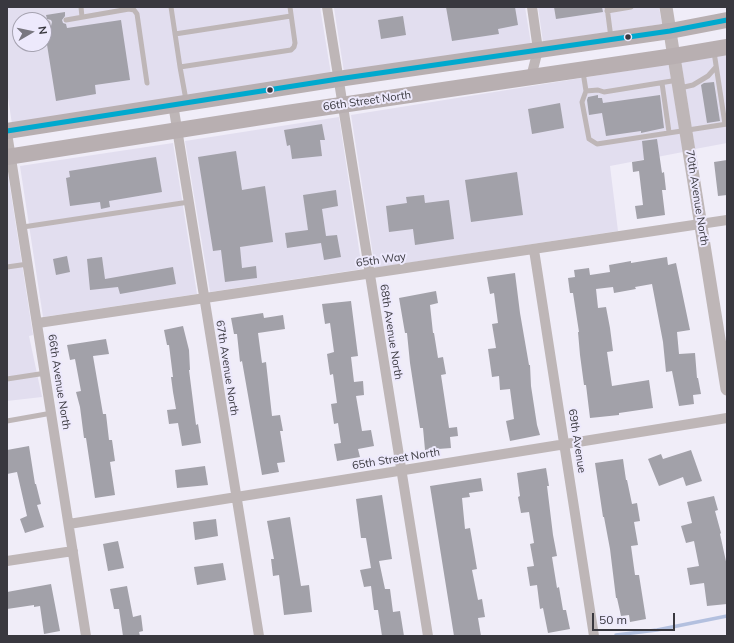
<!DOCTYPE html>
<style>
body{margin:0}
#map{position:relative;width:734px;height:643px;overflow:hidden;background:#f0edf8;font-family:Mulish,sans-serif}
canvas{display:block}
.frame{position:absolute;inset:0;border:8px solid #39383f;pointer-events:none}
.north{position:absolute;left:12px;top:12px;width:40px;height:40px;box-sizing:border-box;background:#ede9fc;border:1px solid #a5a2b0;border-radius:50%;rotate:81deg;font-size:11px;font-weight:700;line-height:16px;text-align:center;color:#39383f}
.north::after{content:'';display:block;margin:auto;width:14px;height:18px;background:#797780;clip-path:polygon(50% 0,100% 100%,50% 72%,0 100%)}
.scale{position:absolute;left:592px;top:613px;width:83px;height:18px;box-sizing:border-box;border:2px solid #39383f;border-top:0;padding-left:5px;font-size:12px;line-height:14px;white-space:nowrap;color:#39383f;-webkit-text-stroke:3px #ede9fc;paint-order:stroke}
</style>
<div id="map">
<canvas width="734" height="643"></canvas>
<div class="frame"></div>
<div class="north">N</div>
<div class="scale">50 m</div>
</div>
<script>
const c = document.querySelector('canvas').getContext('2d');
c.lineJoin = 'round';
function fill(path, color) { c.fillStyle = color; c.fill(path, 'evenodd'); }
function stroke(path, color, width, dash) { c.strokeStyle = color; c.lineWidth = width; c.lineCap = dash ? 'butt' : 'round'; c.setLineDash(dash || []); c.stroke(path); }
function write(font, color, halo, rows, align = 'center') {
  c.font = font + ' Mulish,sans-serif'; c.lineWidth = 4; c.setLineDash([]); c.textBaseline = 'middle'; c.strokeStyle = halo; c.fillStyle = color; for (const [text, x, y, turn = 0] of rows) {
    c.save(); c.translate(x, y); c.rotate((+turn || 0) * Math.PI / 180); c.textAlign = isNaN(turn) ? turn : align; if (halo) c.strokeText(text, 0, 0); c.fillText(text, 0, 0); c.restore();
  }
}
const commercial = new Path2D(`
 M7,7H320L331,74L12,124L7,91ZM20,20H44V44H20Z
 M339,7H525L531,44L344,72L334,8Z
 M538,7H659L662,24L543,42Z
 M727,54V143L695,149L681,62Z
 M669,64L683,152L610,166L618,231L375,268L351,115Z
 M339,117L362,269L210,292L185,141Z
 M173,143L197,294L43,317L20,166Z
 M7,168L33,335L29,336L42,397L7,401Z`);
const stream = new Path2D(`
 M616,635L657,630L727,616`);
const building = new Path2D(`
 M446,7H515L518,25L498,29L499,34L452,41Z
 M554,7H602L603,12L556,19Z
 M65,12V16L62,20L63,23L66,24L67,28L121,20L130,80L95,85L96,94L56,101L45,32L49,31L48,27L51,26L52,22L51,20L47,19L46,15Z
 M403,16L406,35L381,39L378,20Z
 M714,82L720,121L707,123L701,85L704,83Z
 M598,95V98H602L603,103L660,95L664,128L641,133V131L606,136L602,113L589,115L587,100L588,97Z
 M560,103L564,128L532,134L528,109Z
 M322,124L325,140H320L322,156L292,159L290,145L287,146L284,130Z
 M657,139L662,173L664,172L666,190H662L665,215L637,219L635,206L643,205L639,171L633,172L632,162L644,160L642,141Z
 M236,151L242,190L265,186L273,242L240,247L242,268L256,266L257,278L225,282L221,250L213,251L198,157Z
 M156,157L162,192L109,201L110,207L101,209L100,202L70,206L66,178L70,177L69,171Z
 M727,160V195L718,196L714,162Z
 M517,172L523,215L471,222L465,180Z
 M336,190L338,206L322,209L326,236L337,235L341,257L324,260L321,243L287,248L285,233L308,230L303,195Z
 M424,195L425,203L449,200L454,239L415,245L413,229L389,232L386,206L407,203L406,197Z
 M67,256L70,272L56,275L53,259Z
 M102,257L105,279L173,267L176,284L120,294L118,287L90,290L87,259Z
 M667,257L668,265L676,263L690,330L677,332L679,354L695,353L697,378H698L701,394L693,395L694,404L679,406L672,371L666,372L663,342L652,284L635,287L636,289L614,293L613,287L596,289L598,308L606,307L610,328L613,351L607,352L612,386L649,380L653,408L619,413V415L590,418L586,385H584L580,355L578,332H579L573,293H570L568,278L575,277L574,270L589,268L590,275L610,272L609,265L631,261V263Z
 M515,273L520,313L529,365H530L531,386L537,425L540,435L510,441L506,421L514,419L510,389L500,390L499,376L492,377L488,349L496,348L492,324L498,323L494,293L490,294L487,277Z
 M436,291L438,303L430,305L433,333H434L438,358L443,357L446,374L441,375L449,428L457,427L458,436L450,437L451,448L425,450L423,428H420L410,363L407,333H405L399,298Z
 M351,301L358,356L351,357L354,382L363,381L364,395L356,396L362,431L371,430L374,446L358,449L360,457L337,461L334,444L341,443L338,423L334,424L331,404L337,403L333,374L330,375L327,354L334,352L330,323L325,324L322,304Z
 M263,313L264,318L283,315L285,329L258,333L262,363L266,362L272,416L280,415L283,431H280L285,462L277,463L279,472L262,475L242,361L240,362L237,334H234L231,318Z
 M183,326L189,350L190,370H189L196,425L198,424L201,443L182,446L178,423L169,424L167,410L176,409L173,392L171,377H173L169,345H167L164,330Z
 M106,339L109,354L93,356L103,414H106L109,440H112L115,461L110,462L115,495L95,498L86,438H84L80,407L76,392L81,391L75,359L70,360L67,345Z
 M29,446L35,484H36L41,504L37,505L44,527L25,533L20,519L27,516L17,472L7,474V450Z
 M691,450L702,481L686,486L683,477L659,486L648,459L661,454L663,459Z
 M623,459L626,480H627L632,504L637,503L640,521L634,522L638,545L631,546L635,575H639L646,619L630,622L629,615L621,616L617,598H616L610,549L604,517H603L595,463Z
 M205,466L208,485L177,488L175,470Z
 M546,468L549,486H547L553,535L557,556L552,557L557,588L559,587L563,610H566L570,629L548,633L543,608L540,609L537,585L530,586L527,567L534,566L530,544L534,543L529,512L521,513L518,497L520,496L517,473Z
 M481,478L483,491L469,493L470,497L462,498L465,529L470,528L477,569L472,570L478,600L482,599L485,617L478,618L481,636H454L430,486Z
 M382,495L392,559L379,561L385,589H390L393,612L400,611L404,636H382L378,610H374L371,586L364,587L360,570L371,568L366,538H361L356,499Z
 M714,496L718,510L715,511L721,533L720,534L727,566V604L707,606L704,583L690,585L687,568L699,566L694,541L686,543L681,526L692,523L687,502Z
 M290,517L301,586L309,585L312,612L284,615L279,575L273,576L271,559H274L267,521Z
 M216,519L218,536L195,540L193,522Z
 M118,541L124,568L108,571L103,544Z
 M223,563L226,580L197,585L194,567Z
 M51,584L60,631L44,634L40,606L34,607V605L7,609V592Z
 M127,586L133,617L141,615L143,631L139,632L140,636H123L119,609H114L110,589Z`);
const service = new Path2D(`
 M81,7L82,17
 M171,7L180,67
 M607,7L611,38
 M607,11L631,7
 M66,20L129,9L134,10L137,14L147,83
 M44,24L48,23
 M175,34L291,16
 M714,52L725,124
 M583,72L586,91L582,102L589,139L597,144L727,124
 M662,83L669,132
 M680,88L693,85L708,76L716,67
 M586,91L598,90L604,92L678,80
 M186,100L180,67L291,50L294,47L295,43L290,7
 M23,227L189,202
 M7,267L28,264
 M7,379L46,373
 M7,421L52,413`);
const minor = new Path2D(`
 M327,7L428,636
 M531,77L538,50L532,7
 M173,104L259,636
 M7,133L86,636
 M534,250L594,636
 M38,323L727,220
 M69,524L727,418
 M7,561L73,551`);
const tertiary = new Path2D(`
 M666,7L727,389`);
const primary = new Path2D(`
 M7,131L338,79L670,31L727,20
 M7,157L287,113L674,56L727,47`);
const bus1 = new Path2D(`
 M7,131L338,79L670,31L727,20`);
const markers = [
 [628,37,3.5,"#39383f"],
 [270,90,3.5,"#39383f"]
];
const streetNames = [
 ["66th Street North",367,101,-8],
 ["70th Avenue North",697,198,81],
 ["65th Way",381,260,-8],
 ["68th Avenue North",391,332,81],
 ["67th Avenue North",227,368,81],
 ["66th Avenue North",59,382,81],
 ["69th Avenue",577,441,81],
 ["65th Street North",396,459,-9]
];
fill(commercial, '#e2deef');
stroke(stream, '#b3c0df', 3.5);
fill(building, '#a2a1a9');
stroke(service, '#beb6b7', 5);
stroke(minor, '#beb6b7', 10);
stroke(tertiary, '#beb6b7', 13);
stroke(primary, '#b8afb1', 16);
stroke(bus1, '#00a9ce', 5);
for (const [x, y, r, color] of markers) { const dot = new Path2D(); dot.arc(x, y, r, 0, 2 * Math.PI); c.fillStyle = color; c.fill(dot); stroke(dot, '#ede9fc', 1.5); }
write('11px', '#39383f', '#ede9fc', streetNames);
</script>
